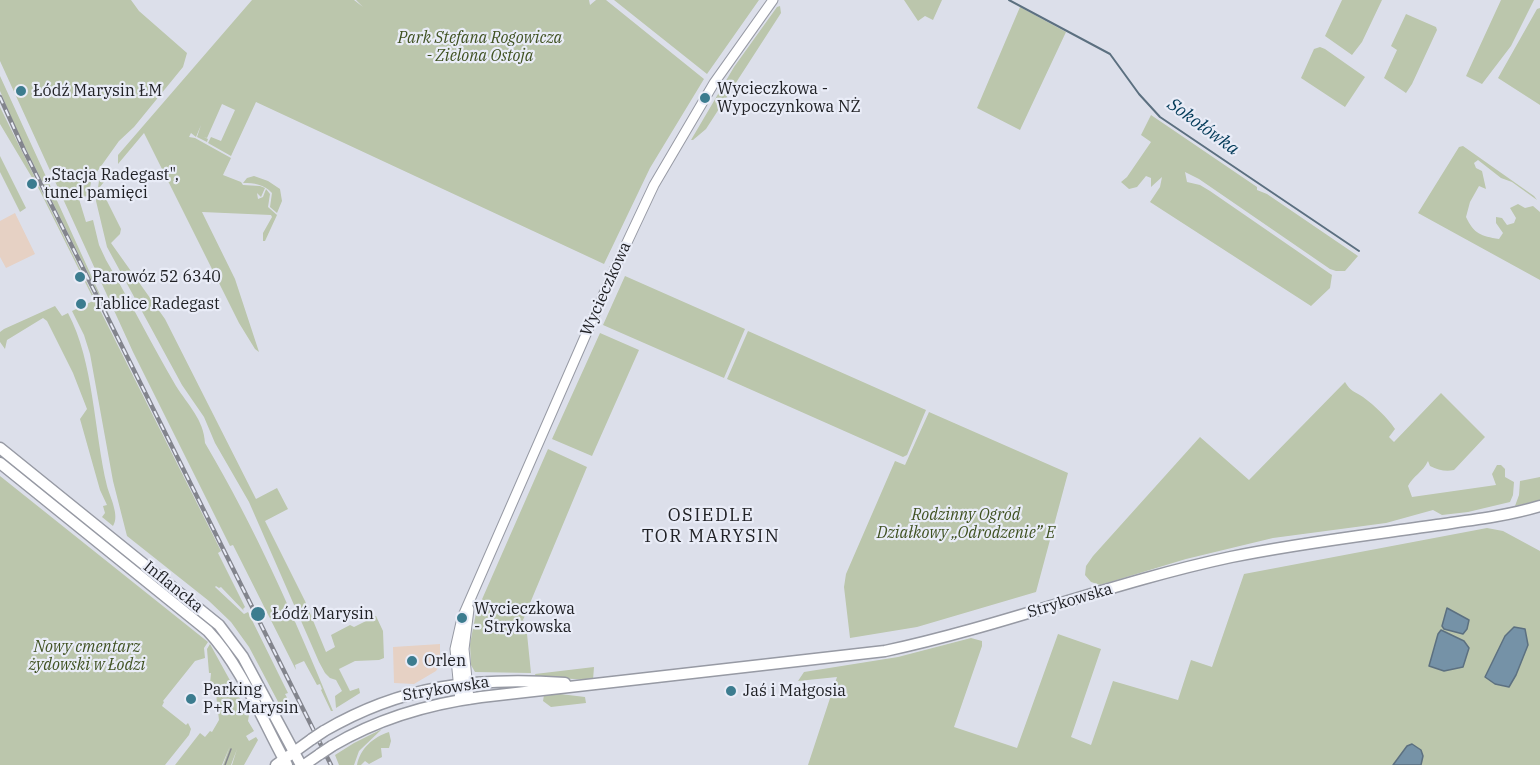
<!DOCTYPE html>
<meta charset="utf-8">
<style>
body{margin:0}
canvas{display:block;background:#dcdfea}
</style>
<canvas width="1540" height="765"></canvas>
<script>
const c = document.querySelector('canvas').getContext('2d');
c.lineJoin = 'round';
function fill(path, color) { c.fillStyle = color; c.fill(path, 'evenodd'); }
function stroke(path, color, width, dash) { c.strokeStyle = color; c.lineWidth = width; c.lineCap = dash ? 'butt' : 'round'; c.setLineDash(dash || []); c.stroke(path); }
function write(font, color, halo, rows, align = 'center') {
  c.font = font + ' "IBM Plex Serif",serif'; c.lineWidth = 4.5; c.setLineDash([]); c.textBaseline = 'middle'; c.strokeStyle = halo; c.fillStyle = color; for (const [text, x, y, turn = 0] of rows) {
    c.save(); c.translate(x, y); c.rotate((+turn || 0) * Math.PI / 180); c.textAlign = isNaN(turn) ? turn : align; if (halo) c.strokeText(text, 0, 0); c.fillText(text, 0, 0); c.restore();
  }
}
const commercial = new Path2D(`
 M15,213L35,254L6,268L0,257V221Z
 M440,644V665L436,671L414,684L394,683L393,647Z`);
const green = new Path2D(`
 M0,0H131L139,11L187,53L183,67L134,127L119,141L94,176L91,182L89,195L79,199L86,222L93,220L99,245L106,260C130,301 152,345 176,386C188,405 204,420 205,443C256,529 295,619 333,711H331L321,690L322,689L320,684L317,685L304,661L295,665L296,670L233,545L230,546L133,352L0,61Z
 M252,0H354L363,7L356,0H589L590,5L596,0H606L704,79L650,168L604,264L256,102L231,156L208,143L211,137L221,141L235,110L222,104L207,138L204,137L208,139L207,142L197,137L201,125L196,137L191,133L189,137L195,138L231,158L223,175L241,182L243,185L260,186L265,188L261,197L257,193L258,199L263,197L266,189L270,194L268,207L277,215L265,241H263V233L272,217L271,215L202,212L235,279L259,352L255,349L239,323L144,133L118,164V155Z
 M614,0H759L707,74Z
 M904,0H942L933,20L925,16L918,21Z
 M1342,0H1382L1362,42L1352,55L1325,36Z
 M1501,0H1534L1511,46L1482,84L1466,76Z
 M780,6L781,13L706,129L693,140H691L734,67L777,7Z
 M1020,7L1066,32L1020,130L977,108Z
 M1540,8V105L1498,78L1537,9Z
 M1406,14L1436,27L1437,30L1412,84L1406,93L1384,78L1397,50L1391,46Z
 M1320,47L1325,49L1365,77L1345,107L1301,78L1314,49Z
 M0,76L112,321L18,133L0,91Z
 M0,107L94,297L93,298L40,191L0,124Z
 M1151,115L1257,187V190L1267,194L1358,256L1345,271H1336L1330,269L1199,179L1185,172L1187,182L1200,185L1210,191L1329,273L1332,275L1330,288L1311,306L1150,202L1160,187L1162,177L1151,187V178L1146,176L1137,187L1129,189L1121,182L1127,177L1151,142L1141,135Z
 M1463,146L1534,196L1537,200L1512,182L1501,178L1478,160L1474,163L1476,168L1482,171L1486,189L1479,186L1470,202L1466,217C1474,234 1481,236 1499,239L1503,233L1496,223V217L1502,218L1507,225L1514,223L1516,218L1510,208L1518,204L1525,208L1533,206L1540,212V280L1418,213L1459,147Z
 M0,156L26,208L20,212L0,172Z
 M105,173L110,174L100,187L121,229L120,234L111,243L165,319L256,499L277,488L288,509L265,521L305,601L326,652L335,647L331,635L350,625L354,627L376,616L383,631L384,658L379,660L355,661L339,669L350,691L359,688L360,693L336,708L335,696L342,691L336,680L330,678L325,673L319,662L249,502L215,443L204,417L182,385L107,247L96,201L99,181Z
 M254,176L268,181L280,189L282,201L277,213L270,207L272,193C264,184 254,183 243,183L247,178Z
 M625,276L745,329L724,378L603,325Z
 M95,300L221,551L218,553L245,607L243,609L244,611L221,587L219,588L216,586L215,587L244,614L248,612L282,681L288,693L285,694L291,705L286,707L288,712L284,713L249,647L231,622L209,601L127,536L113,481L90,354L84,335L72,311Z
 M55,306L62,316L68,313C94,362 94,432 107,486C110,497 120,516 113,526L102,517L105,513L103,506L107,505L100,490L80,419L87,409L73,373L47,321L43,318L7,340L5,349L0,342V332L4,329Z
 M748,331L926,410L907,455L903,457L727,379Z
 M600,333L639,350L592,456L552,439Z
 M1345,382C1351,392 1354,391 1363,397C1375,406 1387,417 1395,429L1389,437L1394,442L1441,393L1485,437L1454,470C1446,472 1438,470 1430,466L1428,461C1423,472 1413,476 1408,486L1412,497L1496,485L1492,474L1497,465H1501L1505,469V477L1514,482L1513,495L1510,502L1468,512L1442,515L1433,510L1386,523L1273,538L1186,559L1100,585L1091,582L1085,575L1086,566L1093,556L1200,437L1249,480Z
 M929,412L1068,473L1036,592L917,627L850,638L844,587L846,574L895,461L905,465Z
 M548,449L587,467L523,620L526,624L531,673L475,672L471,665L470,644L476,613Z
 M0,452L198,611L230,643L276,728L274,729L243,669L224,643L0,459Z
 M0,476L208,642L204,648L205,658L195,661L163,701L164,702L162,706L186,725L188,723L191,729L189,735L165,765H0Z
 M1540,477V500L1515,506L1519,495L1520,481Z
 M1487,528L1503,531L1540,551V765H808L837,677L798,681L804,672L898,657L971,638L982,641V646L954,727L1017,748L1058,634L1101,649L1071,737L1091,745L1113,681L1178,700L1191,660L1212,667L1244,574Z
 M210,644L249,715L248,721L254,731L246,736L249,741L256,737L258,740L244,765H232L237,749L231,765H223L230,746L222,765H175L200,733L205,737L210,731L212,732L219,720L215,685L210,684L211,673H209L207,649Z
 M594,667L593,680L536,677L535,674Z
 M560,694L585,697L586,703L551,707L543,701L544,695Z
 M382,729L359,751L354,765H339L335,755L354,743Z
 M389,732L391,741L389,748H381L382,757L369,764L365,761L361,765H357C360,749 373,737 389,732Z`);
const water = new Path2D(`
 M1447,608L1469,620L1467,629L1463,634L1444,629L1442,626Z
 M1514,627L1525,629L1528,645L1516,675L1509,687L1495,684L1485,677L1505,636Z
 M1441,630L1464,641L1469,648L1463,667L1444,671L1429,666L1438,634Z
 M1412,744L1421,750L1423,756L1421,765H1393L1407,746Z`);
const stream = new Path2D(`
 M1009,0L1110,54L1139,94L1160,117L1359,251`);
const secondary = new Path2D(`
 M469,699L464,649L469,609
 M460,700L455,649L462,618L615,268L654,185L714,83L773,0`);
const primary = new Path2D(`
 M0,448L219,625L243,657L301,765
 M0,463L208,631C242,667 263,722 287,765
 M324,731C403,685 475,677 565,683
 M332,746C379,718 428,704 481,697L885,651C1002,626 1114,582 1231,557C1299,543 1369,535 1437,525C1472,520 1507,516 1540,506
 M276,765L312,739
 M304,765L320,754`);
const tram = new Path2D(`
 M225,765L231,749`);
const rail = new Path2D(`
 M0,97L24,150L331,765`);
const primaryBridge = new Path2D(`
 M312,739L324,731
 M320,754L332,746`);
const markers = [
 [21,91,6,"#3c7c8f"],
 [705,98,6,"#3c7c8f"],
 [32,184,6,"#3c7c8f"],
 [80,277,6,"#3c7c8f"],
 [81,304,6,"#3c7c8f"],
 [258,614,8,"#3c7c8f"],
 [462,618,6,"#3c7c8f"],
 [412,661,6,"#3c7c8f"],
 [731,691,6,"#3c7c8f"],
 [191,699,6,"#3c7c8f"]
];
const parkNames = [
 ["Park Stefana Rogowicza",480,38],
 ["- Zielona Ostoja",480,56],
 ["Rodzinny Ogród",966,515],
 ["Działkowy „Odrodzenie” E",966,533],
 ["Nowy cmentarz",87,647],
 ["żydowski w Łodzi",87,665]
];
const poiNames = [
 ["Wycieczkowa -",717,89],
 ["Wypoczynkowa NŻ",717,107],
 ["Łódź Marysin ŁM",33,91],
 ["„Stacja Radegast\",",44,175],
 ["tunel pamięci",44,193],
 ["Parowóz 52 6340",92,277],
 ["Tablice Radegast",93,304],
 ["Wycieczkowa",474,609],
 ["- Strykowska",474,627],
 ["Łódź Marysin",272,614],
 ["Orlen",424,661],
 ["Parking",203,690],
 ["P+R Marysin",203,708],
 ["Jaś i Małgosia",743,691]
];
const streetNames = [
 ["Wycieczkowa",606,289,-66],
 ["Inflancka",173,587,39],
 ["Strykowska",1070,601,-16],
 ["Strykowska",446,689,-9]
];
const waterNames = [
 ["Sokołówka",1203,127,36]
];
const neighbourhoodNames = [
 ["OSIEDLE",711,516],
 ["TOR MARYSIN",711,537]
];
fill(commercial, '#e6d1c4');
fill(green, '#bbc6ac');
fill(water, '#7592a7');
stroke(water, '#5c7080', 1.5);
stroke(stream, '#5c7080', 2);
stroke(secondary, '#979aa4', 11);
stroke(primary, '#979aa4', 13);
stroke(secondary, '#fff', 9);
stroke(primary, '#fff', 10);
stroke(tram, '#83858d', 1.5);
stroke(rail, '#83858d', 4.5);
stroke(rail, '#e9ecf7', 2, [7]);
stroke(primaryBridge, '#979aa4', 13, []);
stroke(primaryBridge, '#fff', 10);
for (const [x, y, r, color] of markers) { const dot = new Path2D(); dot.arc(x, y, r, 0, 2 * Math.PI); c.fillStyle = color; c.fill(dot); stroke(dot, '#e9ecf7', 2); }
write('italic 16px', '#3f5121', '#e9ecf7', parkNames);
write('16px', '#202125', '#e9ecf7', poiNames, 'left');
write('16px', '#202125', '#e9ecf7', streetNames);
write('italic 18px', '#003957', '#e9ecf7', waterNames);
c.letterSpacing = '1.5px';
write('18px', '#202125', '#e9ecf7', neighbourhoodNames);
c.letterSpacing = '0px';
</script>
